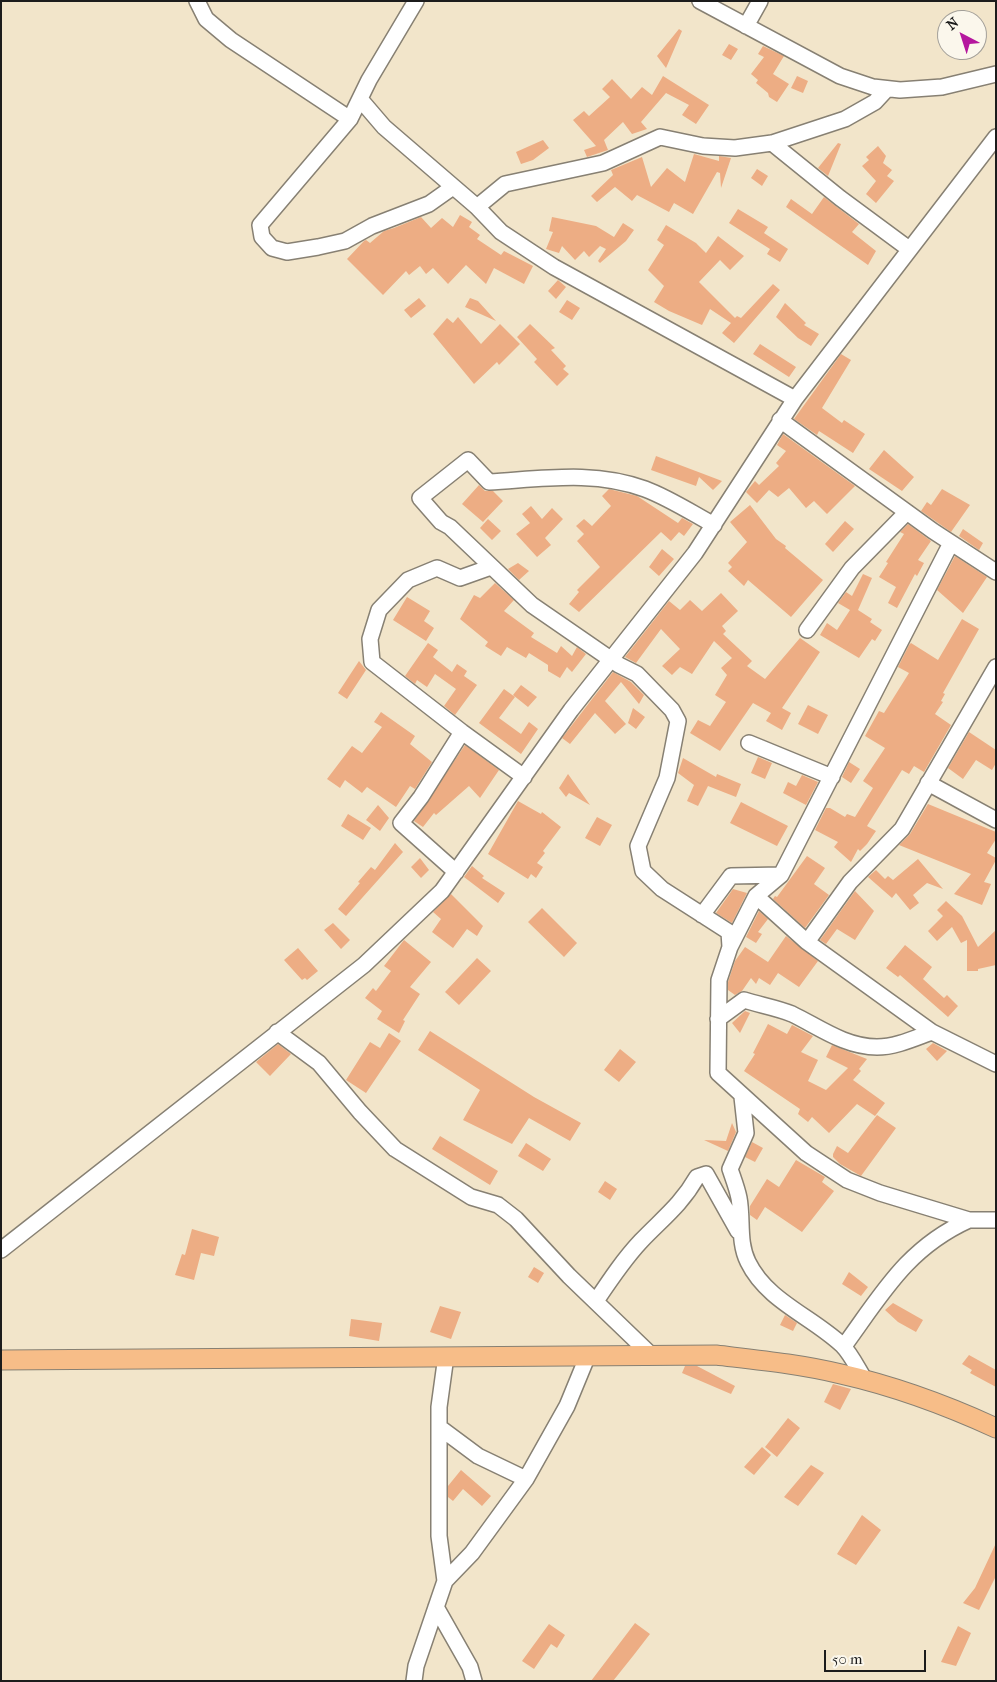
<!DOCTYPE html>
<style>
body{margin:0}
#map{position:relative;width:997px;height:1682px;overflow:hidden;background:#f2e5ca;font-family:"IM FELL French Canon",serif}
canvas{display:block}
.frame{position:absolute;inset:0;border:2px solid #1c1c1c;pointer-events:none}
.north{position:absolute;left:937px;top:10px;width:50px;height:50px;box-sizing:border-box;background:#fbf7ec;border:1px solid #a29f99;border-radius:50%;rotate:320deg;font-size:14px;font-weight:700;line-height:20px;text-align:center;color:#1c1c1c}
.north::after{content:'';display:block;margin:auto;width:18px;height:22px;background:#b5179e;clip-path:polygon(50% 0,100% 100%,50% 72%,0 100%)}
.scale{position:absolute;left:824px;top:1650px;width:102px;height:22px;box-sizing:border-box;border:2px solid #1c1c1c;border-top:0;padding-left:6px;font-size:15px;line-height:18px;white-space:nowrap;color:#1c1c1c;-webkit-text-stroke:4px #fbf7ec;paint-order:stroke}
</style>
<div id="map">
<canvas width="997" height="1682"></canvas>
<div class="frame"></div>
<div class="north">N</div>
<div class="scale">50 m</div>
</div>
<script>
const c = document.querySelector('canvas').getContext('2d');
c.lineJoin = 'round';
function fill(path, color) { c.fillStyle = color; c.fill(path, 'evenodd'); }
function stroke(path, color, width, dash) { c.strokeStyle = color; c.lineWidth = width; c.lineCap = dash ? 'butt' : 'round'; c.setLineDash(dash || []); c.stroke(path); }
const building = new Path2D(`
 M679,29L682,31L666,68L657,56Z
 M729,44L738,49L731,60L722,55Z
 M763,46L784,56L773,74L789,84L777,102L769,97L768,93L756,83L758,80L751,74L764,57L758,54Z
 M663,76L709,105L696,124L682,115L689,105L666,93L641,122L647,129L632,134L623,122L604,140L608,150L587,157L584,150L596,146L573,120L584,111L589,116L610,97L602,89L612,79L631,99L642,87L652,95Z
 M797,76L808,81L803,93L791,88Z
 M543,140L549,148L533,160L521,164L516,152Z
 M838,143L841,144L828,176L818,168Z
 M878,146L886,156L883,163L892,170L887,176L894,181L876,203L866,194L876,181L862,166L869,160L866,157Z
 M694,154L719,161V156L731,158L721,188L720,173L717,172L693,214L674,203L669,212L637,195L632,201L615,187L597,202L591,196L613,175L611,170L642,157L651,187L667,168L685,182Z
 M757,169L768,176L762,186L751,178Z
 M824,197L859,224L852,232L876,251L868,265L786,207L791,199L812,214Z
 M738,209L768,227L764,233L788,249L780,262L767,254L770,249L729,223Z
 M460,215L472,222L469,227L480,235L477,239L501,255L504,251L533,266L524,284L494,268L486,284L466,265L448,284L433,268L426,274L420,266L409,275L406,271L383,295L347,259L364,241L366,240L370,243L384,231L394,228L421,217L431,228L442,218L453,227Z
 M552,217L596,226L614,237L623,223L634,230L626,241L600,263L598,261L606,249L600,246L589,257L584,251L575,260L562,246L559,253L546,249L553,232L549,231Z
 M666,225L696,243L706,253L718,236L744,256L730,270L720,260L699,282L735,318L737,316L741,318L773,284L780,290L734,343L722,333L731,323L710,309L702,325L669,311L654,302L664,286L648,270L664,245L657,240Z
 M558,280L566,287L556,299L548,291Z
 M419,298L426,306L411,318L404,310Z
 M470,298L478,301L496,321L465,307Z
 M567,300L580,308L572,320L559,312Z
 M785,303L806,323L804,325L819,334L811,346L798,338L776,317Z
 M458,317L481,344L500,324L520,344L499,365L497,362L474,384L433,334L447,318L453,323Z
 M530,324L555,348L551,350L566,366L563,369L569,374L557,386L534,362L537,359L517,337Z
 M760,344L796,367L789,377L753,354Z
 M841,354L851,360L822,408L842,423L844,420L865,434L853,453L819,431L817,435L794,419Z
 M783,434L855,486L827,514L814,501L806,508L789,488L778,497L769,490L757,503L746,492L755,481L759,485L779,466L776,463L786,451L777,445Z
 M884,450L914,477L902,491L869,469Z
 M656,456L701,473L722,481L713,490L699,477L696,486L651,470Z
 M479,485L485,491H493L503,501L483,522L462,504Z
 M609,489L637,496L678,523L682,518L693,524L684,536L679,532L671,541L661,532L579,612L569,604L579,592L577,590L600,567L577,541L584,534L576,526L584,519L592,526L611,506L602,496Z
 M942,489L970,505L951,532L921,511L927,502L931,505Z
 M750,505L776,539L786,546L785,548L823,580L791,617L748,580L744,586L728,571L732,567L728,563L747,542L730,522Z
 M531,506L542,519L552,508L563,519L545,538L551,545L537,557L516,534L530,523L522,514Z
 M488,519L501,531L492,540L480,528Z
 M845,521L854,529L833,552L825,544Z
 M908,524L931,541L918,560L924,563L917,576L915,574L897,608L888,603L896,587L879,577L888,563L886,562L904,534L900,532Z
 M963,529L983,543L979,550L959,536Z
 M662,549L674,559L659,576L649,567Z
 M955,556L987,577L963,613L937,590Z
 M518,563L529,571L519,580L508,569Z
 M863,574L872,578L858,610L872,619L870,622L882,630L875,641L872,639L859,658L820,635L827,623L837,630L850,610L838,603L846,592L852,596Z
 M495,583L514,600L504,611L534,633L531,637L557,653L561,646L572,656L577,647L586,654L572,672L567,667L560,678L548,671V665L529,653L526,658L507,647L501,656L485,646L488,642L460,619L474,595L480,598Z
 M721,593L738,611L722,626L726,631L723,634L752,661L747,666L765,679L800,638L820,652L782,708L791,713L782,730L766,721L771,713L753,703L720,751L690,733L698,720L710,726L726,702L715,695L727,675L721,668L732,658L714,641L692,674L680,667L672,675L662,666L680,649L661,629L636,663L625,657L669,601L680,610L690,600L702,611Z
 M407,597L430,611L424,621L434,628L426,641L393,620Z
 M962,619L979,629L943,693L945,694L941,701L943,702L935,714L951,725L924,772L914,766L909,774L902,770L867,826L876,831L867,844L860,851L858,849L851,862L834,847L838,842L815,830L826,808H830L845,817L847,814L855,817L873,788L863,781L885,748L865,736L879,711L884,713L909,673L898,667L909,645L911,643L938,660Z
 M428,643L438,650L433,657L452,672L457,664L467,671L464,676L477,685L455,715L444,706L456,689L435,674L427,687L417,680L415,684L405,676Z
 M359,661L366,670L347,699L338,693Z
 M613,672L631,682L644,695L639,704L621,682L605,701L626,724L615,734L595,713L570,744L562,738Z
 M521,685L537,697L528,707L513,695Z
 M504,689L515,697L499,718L521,734L529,722L538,729L521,754L479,723Z
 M808,705L828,715L818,734L798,724Z
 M633,708L645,717L636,729L628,723Z
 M381,712L415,736L410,744L432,762L415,789L410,786L396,807L367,787L362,793L345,780L340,788L327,779L352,746L362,753L382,727L374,722Z
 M969,732L996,750V763L992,770L976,760L963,779L948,768Z
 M465,745L499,770L480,798L469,786L436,815L434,813L423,827L414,821Z
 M758,757L772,763L765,779L751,773Z
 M683,758L716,777L717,774L741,784L736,797L708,786L698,806L687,801L694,785L678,773Z
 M849,762L860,769L851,783L842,777Z
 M568,774L590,805L569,793L566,797L559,788Z
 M802,775L818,782L806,805L783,793L788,782L796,786Z
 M518,801L541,814L542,812L561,827L543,851L545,853L537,863L543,867L536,878L531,874L528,879L488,854Z
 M741,802L788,826L777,846L730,823Z
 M928,804L996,832V839L987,853L996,858V860L984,882L991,884L982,905L954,894L971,874L899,845L910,834Z
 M378,805L389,818L380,831L366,820Z
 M348,814L371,828L363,840L341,826Z
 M597,817L612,825L600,846L585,838Z
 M395,843L403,852L346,916L338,909L360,883L358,882L371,867L375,870Z
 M807,856L825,868L814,884L829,895L805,928L773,899L775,896L777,897Z
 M420,858L429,870L421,878L411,867Z
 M918,859L943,889L927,883L913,895L919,903L910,910L896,893L892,898L868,877L876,870L885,879L888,876L893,880Z
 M472,866L484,876L482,878L505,893L498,903L464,877Z
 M733,889L747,893L732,923L716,913Z
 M855,891L874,911L855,940L837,929L826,944L820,940Z
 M451,894L483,926L477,936L467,929L453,948L432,932L441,919L433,912Z
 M946,901L962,916L978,947L996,930V965L978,969V971H967V940L961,943L952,927L937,941L928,931L943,916L937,910Z
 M542,908L577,943L564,957L528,922Z
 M759,911L768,919L758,932L762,934L756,943L746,937Z
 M333,923L350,940L341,949L324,930Z
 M786,936L818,961L799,987L778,973L770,985L759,978L756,984L751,978L742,991L735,995L728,990V982L735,961L745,947L768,962Z
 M404,940L431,962L410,987L420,994L403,1020L405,1021L399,1033L377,1019L382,1011L365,998L373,988L376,991L391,971L384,966Z
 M905,945L932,967L923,979L944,998L947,995L958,1006L948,1017L900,975L898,977L886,968Z
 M298,948L318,971L307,980L305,978L302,980L284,960Z
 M477,958L491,971L459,1005L445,992Z
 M745,1011L750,1013L740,1033L732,1023Z
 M768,1024L787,1034L792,1025L813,1036L801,1052L818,1060L808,1081L826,1090L848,1068L826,1057L832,1045L867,1059L859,1069L861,1071L853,1080L885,1103L875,1116L857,1104L829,1133L812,1117L808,1122L798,1114L800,1109L744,1071L755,1054L753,1053Z
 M430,1031L534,1097L581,1123L570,1141L529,1118L512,1144L463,1120L480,1090L418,1050Z
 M389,1033L401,1041L366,1093L346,1080L370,1042L380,1048Z
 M933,1043L947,1051L937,1061L926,1049Z
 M278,1044L291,1054L270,1076L256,1062Z
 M620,1049L636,1062L619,1082L604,1070Z
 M877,1115L896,1128L861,1176L840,1164L833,1157V1154L837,1146L848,1153Z
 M732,1123L736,1132L728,1151L704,1140L726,1141Z
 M440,1136L498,1171L490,1185L432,1149Z
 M752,1142L763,1148L755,1162L745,1157Z
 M526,1143L551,1159L543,1171L518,1156Z
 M796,1160L825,1177L822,1182L834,1191L802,1232L765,1207L757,1220L750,1215V1206L767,1179L779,1187Z
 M605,1181L617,1189L610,1200L598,1192Z
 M192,1229L219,1237L214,1256L201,1253L194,1280L175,1275L182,1254L185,1255Z
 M534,1267L544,1273L538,1283L528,1277Z
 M849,1272L868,1287L861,1296L842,1284Z
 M893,1303L923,1320L916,1332L898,1322L885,1310Z
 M440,1306L461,1312L451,1339L430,1332Z
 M785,1315L797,1323L793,1331L780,1325Z
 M351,1319L382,1323L379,1341L349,1336Z
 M969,1355L996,1370V1387L970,1373L972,1370L962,1364Z
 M685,1366H697L735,1386L731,1394L682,1373Z
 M833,1384L851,1389L840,1410L824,1402Z
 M788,1418L800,1428L777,1457L765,1447Z
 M762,1447L771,1455L754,1475L744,1467Z
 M811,1465L824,1473L798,1506L784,1497Z
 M461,1470L491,1496L482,1506L463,1489L453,1501L448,1497V1486Z
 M862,1515L881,1530L856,1565L837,1554Z
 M996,1543V1576L979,1610L963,1603L975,1588Z
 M635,1623L650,1634L633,1656L613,1681H591Z
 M549,1624L565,1635L557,1648L551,1644L534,1669L522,1661Z
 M958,1626L971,1633L956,1666L941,1662Z`);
const minor = new Path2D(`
 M197,1L206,19L231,40L350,119
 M416,1L369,80L350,119L260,225L262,237L272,248L287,252L318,247L345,241L372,226L429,204L453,187
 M700,1L840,76L873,87L900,90L942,87L996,74
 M746,26L760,1
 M360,99L384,127L477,207L501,232L554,267L795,399
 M772,143L840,198L909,249
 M477,207L505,184L603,163L660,137L703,146L735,148L772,143L845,119L875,102L887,89
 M780,420L933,531L996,572
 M714,525C692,513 669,498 645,489C594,470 542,479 489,482L468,460L420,498L441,522L450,527L532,605L619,665L637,674L672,710L678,721L667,778L638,846L643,871L662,889L729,932L730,947
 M951,543L781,875L756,896L730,947L719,980L718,1073L806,1153L847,1180L880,1193L969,1220H996
 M491,567L460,578L437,568L408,580L379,610L370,639L372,662L462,732L524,777
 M807,630L852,568L907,512
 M749,743L832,777
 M928,783L996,820
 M456,872L401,823L421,797L462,732
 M756,896L807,942L932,1032L996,1064
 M702,915L731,876L781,875
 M807,942L850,882L902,829L996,667
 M718,1019L744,1000C760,1005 778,1008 792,1014C819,1027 845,1047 877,1047C896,1047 915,1038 932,1032
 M277,1032L319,1063L360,1112L395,1149L471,1197L498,1205L516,1219L569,1276L650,1354
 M742,1097L746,1133L730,1169C733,1178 737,1188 739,1198C743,1219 738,1242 748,1262C767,1301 811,1316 842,1345C851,1354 858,1369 865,1380
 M1,1250L364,965L442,891L571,710L695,553L795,399L996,137
 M596,1301C610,1280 624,1259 641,1241C663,1218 681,1205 697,1177L706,1174L738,1231
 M844,1346C882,1294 907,1248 969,1220
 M439,1427L478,1456L526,1479
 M445,1581L439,1536V1407L446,1356
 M436,1607L470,1667L474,1681
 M414,1681L416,1666L445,1581L472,1553L526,1479L567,1406L588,1355`);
const major = new Path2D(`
 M1,1360L716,1355C758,1360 800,1364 841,1374C894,1386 946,1405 996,1428`);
fill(building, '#edad84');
stroke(minor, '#878073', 18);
stroke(major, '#878073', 21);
stroke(minor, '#fff', 15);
stroke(major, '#f7bd88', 19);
</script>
